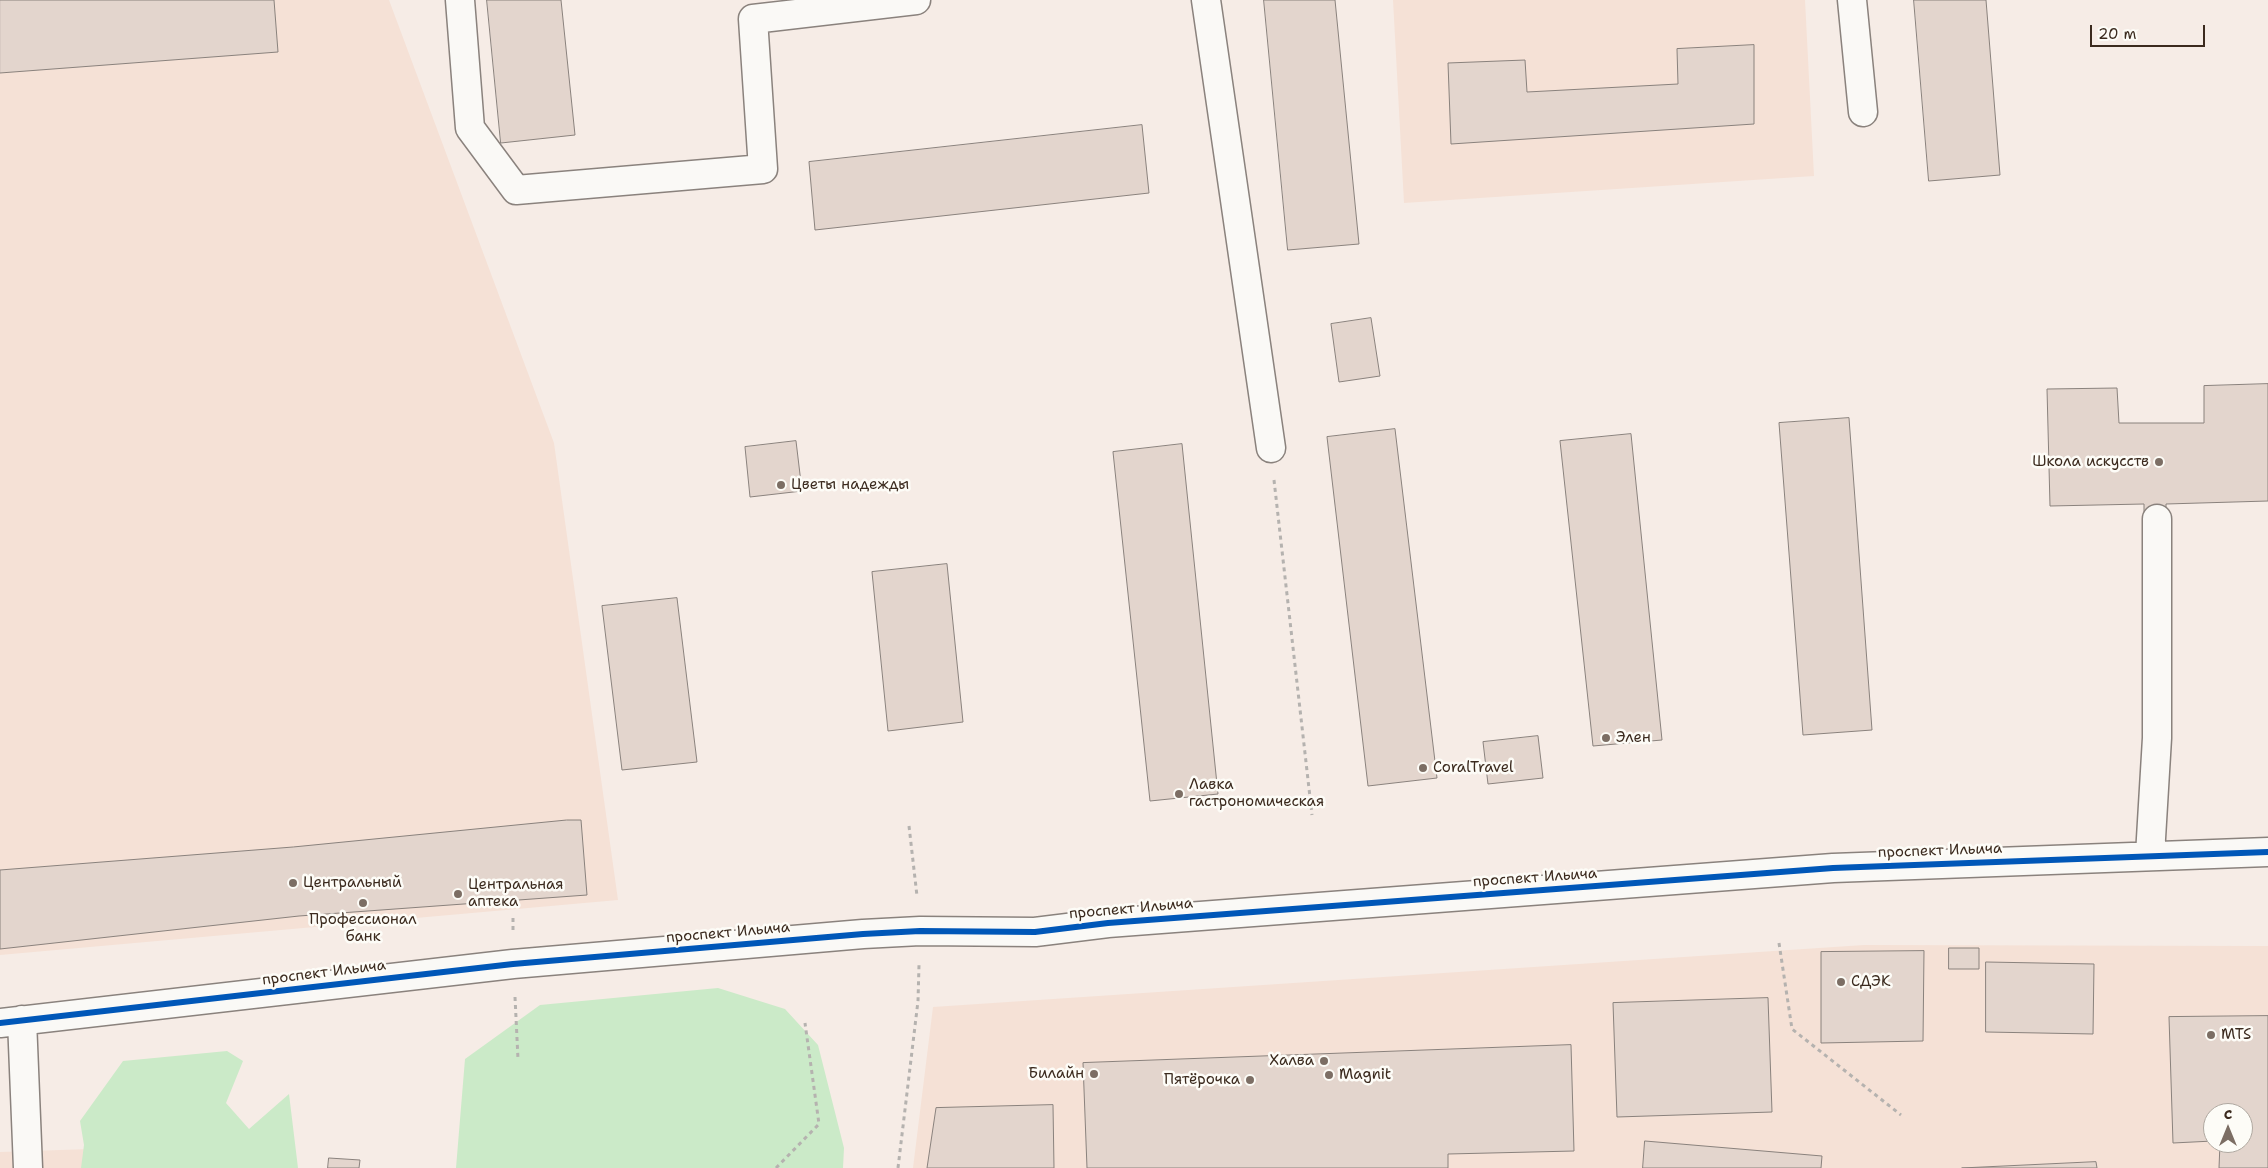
<!DOCTYPE html>
<meta charset="utf-8">
<style>
body{margin:0}
#map{position:relative;width:2268px;height:1168px;overflow:hidden;background:#f6ece6;font-family:"Shantell Sans",sans-serif}
canvas{display:block}
.north{position:absolute;left:2203px;top:1103px;width:50px;height:50px;box-sizing:border-box;background:#fdfcf7;border:1px solid #afa8a0;border-radius:50%;rotate:0deg;font-size:14px;font-weight:700;line-height:20px;text-align:center;color:#3b2a1e}
.north::after{content:'';display:block;margin:auto;width:18px;height:22px;background:#7c6e64;clip-path:polygon(50% 0,100% 100%,50% 72%,0 100%)}
.scale{position:absolute;left:2090px;top:25px;width:115px;height:22px;box-sizing:border-box;border:2px solid #3b2a1e;border-top:0;padding-left:6px;font-size:15px;line-height:18px;white-space:nowrap;color:#3b2a1e;-webkit-text-stroke:4px #fdfcf7;paint-order:stroke}
</style>
<div id="map">
<canvas width="2268" height="1168"></canvas>
<div class="north">С</div>
<div class="scale">20 m</div>
</div>
<script>
const c = document.querySelector('canvas').getContext('2d');
c.lineJoin = 'round';
function fill(path, color) { c.fillStyle = color; c.fill(path, 'evenodd'); }
function stroke(path, color, width, dash) { c.strokeStyle = color; c.lineWidth = width; c.lineCap = dash ? 'butt' : 'round'; c.setLineDash(dash || []); c.stroke(path); }
function write(font, color, halo, rows, align = 'center') {
  c.font = font + ' "Shantell Sans",sans-serif'; c.lineWidth = 5; c.setLineDash([]); c.textBaseline = 'middle'; c.strokeStyle = halo; c.fillStyle = color; for (const [text, x, y, turn = 0] of rows) {
    c.save(); c.translate(x, y); c.rotate((+turn || 0) * Math.PI / 180); c.textAlign = isNaN(turn) ? turn : align; if (halo) c.strokeText(text, 0, 0); c.fillText(text, 0, 0); c.restore();
  }
}
const built = new Path2D(`
 M0,0H389L554,443L618,900L0,955Z
 M1393,0H1805L1814,176L1404,203Z
 M1864,945L2268,946V1168H913L933,1007ZM2213,1113H2243V1143H2213Z
 M151,1147L174,1168H0V1152Z`);
const green = new Path2D(`
 M718,988L785,1009L818,1045L844,1148L843,1168H456L465,1059L540,1005Z
 M227,1051L243,1061L226,1103L249,1129L289,1094L298,1168H81L84,1145L80,1121L123,1061Z`);
const building = new Path2D(`
 M0,0H274L278,52L0,73Z
 M487,0H561L575,135L501,143Z
 M1264,0H1335L1359,244L1288,250Z
 M1914,0H1986L2000,175L1929,181Z
 M1754,45V124L1451,144L1448,63L1525,60L1527,92L1678,84L1677,49Z
 M1142,125L1149,193L815,230L809,162Z
 M1371,318L1380,376L1339,382L1331,324Z
 M2268,384V501L2166,504V519H2144V504L2050,506L2047,389L2117,388L2119,423H2204V386Z
 M1849,418L1872,730L1803,735L1779,423Z
 M1395,429L1437,778L1368,786L1327,437Z
 M1631,434L1662,740L1593,746L1560,441Z
 M796,441L802,491L750,497L745,447Z
 M1182,444L1218,794L1150,801L1113,452Z
 M947,564L963,722L888,731L872,572Z
 M677,598L697,762L622,770L602,606Z
 M1538,736L1543,778L1488,784L1483,742Z
 M567,820H581L587,895L299,916L0,949V870L293,847Z
 M1949,948H1979V969H1949Z
 M1924,951L1923,1041L1821,1043V952Z
 M1986,962L2094,964L2093,1034L1986,1032Z
 M1768,998L1772,1112L1617,1117L1613,1003Z
 M2268,1016V1168H2219L2220,1143H2243V1113H2213V1141L2173,1143L2169,1017Z
 M1571,1045L1574,1151L1448,1154V1168H1087L1083,1063Z
 M1053,1105L1054,1168H927L936,1108Z
 M1645,1141L1822,1156L1821,1168H1643Z
 M329,1158L360,1160L359,1168H328Z
 M2096,1162L2097,1168H1962Z`);
const path = new Path2D(`
 M1274,480L1312,815
 M909,826L917,896
 M513,918V931
 M1779,943L1792,1029L1901,1115
 M515,997L518,1059
 M776,1168L819,1124L805,1023
 M898,1168L918,1001L919,965`);
const minor = new Path2D(`
 M460,0L470,128L516,190L763,169L753,19L916,0
 M1206,0L1271,448
 M1852,0L1863,112
 M2150,855L2157,738V519
 M22,1020L28,1168
 M0,1023L513,964L863,934L920,931L1035,932L1108,923L1833,868L2268,852`);
const cycleway = new Path2D(`
 M0,1023L513,964L863,934L920,931L1035,932L1108,923L1833,868L2268,852`);
const markers = [
 [2159,462,5,"#7c6e64"],
 [781,485,5,"#7c6e64"],
 [1606,738,5,"#7c6e64"],
 [1423,768,5,"#7c6e64"],
 [1179,794,5,"#7c6e64"],
 [293,883,5,"#7c6e64"],
 [458,894,5,"#7c6e64"],
 [363,903,5,"#7c6e64"],
 [1841,982,5,"#7c6e64"],
 [2211,1035,5,"#7c6e64"],
 [1324,1061,5,"#7c6e64"],
 [1094,1074,5,"#7c6e64"],
 [1329,1075,5,"#7c6e64"],
 [1250,1080,5,"#7c6e64"]
];
const poiNames = [
 ["Школа искусств",2149,462,"right"],
 ["Цветы надежды",791,485],
 ["Элен",1616,738],
 ["CoralTravel",1433,768],
 ["Лавка",1189,785],
 ["гастрономическая",1189,802],
 ["Центральный",303,883],
 ["Центральная",468,885],
 ["аптека",468,902],
 ["Профессионал",363,920,"center"],
 ["банк",363,937,"center"],
 ["СДЭК",1851,982],
 ["MTS",2221,1035],
 ["Халва",1314,1061,"right"],
 ["Билайн",1084,1074,"right"],
 ["Magnit",1339,1075],
 ["Пятёрочка",1240,1080,"right"]
];
const streetNames = [
 ["проспект Ильича",1940,851,-2],
 ["проспект Ильича",1535,878,-4],
 ["проспект Ильича",1131,909,-5],
 ["проспект Ильича",728,933,-5],
 ["проспект Ильича",324,973,-7]
];
fill(built, '#f5e1d6');
fill(green, '#cbeac8');
fill(building, '#e3d5cd');
stroke(building, '#8a827d', 1);
stroke(minor, '#8a827d', 31);
stroke(path, '#b5b2af', 3, [4, 4]);
stroke(minor, '#faf9f6', 28);
stroke(cycleway, '#0057b8', 6);
for (const [x, y, r, color] of markers) { const dot = new Path2D(); dot.arc(x, y, r, 0, 2 * Math.PI); c.fillStyle = color; c.fill(dot); stroke(dot, '#fdfcf7', 2); }
write('15px', '#3b2a1e', '#fdfcf7', poiNames, 'left');
write('15px', '#3b2a1e', '#fdfcf7', streetNames);
</script>
